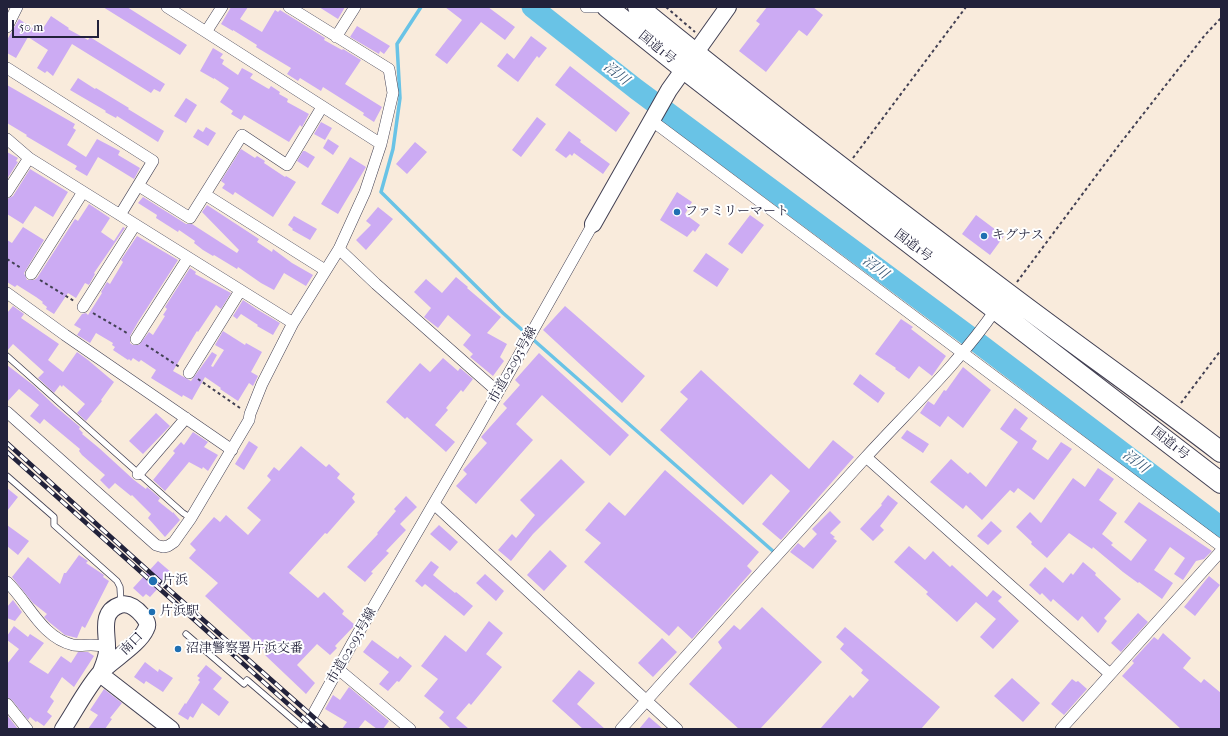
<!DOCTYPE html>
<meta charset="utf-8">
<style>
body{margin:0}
#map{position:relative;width:1228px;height:736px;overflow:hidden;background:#f9ebdc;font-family:"IM FELL French Canon",serif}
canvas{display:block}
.frame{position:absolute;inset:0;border:8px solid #22223b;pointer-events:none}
.scale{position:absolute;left:12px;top:20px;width:87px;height:18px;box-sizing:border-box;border:2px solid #22223b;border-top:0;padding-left:5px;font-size:12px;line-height:14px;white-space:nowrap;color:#22223b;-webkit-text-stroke:3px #fff;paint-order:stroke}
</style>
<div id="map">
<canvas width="1228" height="736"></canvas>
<div class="frame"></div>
<div class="scale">50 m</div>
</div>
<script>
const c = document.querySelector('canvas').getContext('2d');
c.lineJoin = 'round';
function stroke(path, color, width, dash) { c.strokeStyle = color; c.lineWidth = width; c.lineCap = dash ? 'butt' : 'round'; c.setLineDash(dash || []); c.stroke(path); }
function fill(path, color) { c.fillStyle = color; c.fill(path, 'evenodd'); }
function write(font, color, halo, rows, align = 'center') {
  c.font = font + ' "IM FELL French Canon","Noto Serif JP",serif'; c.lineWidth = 4; c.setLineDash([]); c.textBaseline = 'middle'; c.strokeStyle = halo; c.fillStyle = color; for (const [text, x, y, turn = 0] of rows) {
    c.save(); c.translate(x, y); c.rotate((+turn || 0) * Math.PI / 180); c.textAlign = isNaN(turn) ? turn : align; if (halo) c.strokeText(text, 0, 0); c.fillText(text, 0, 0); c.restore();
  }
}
const stream = new Path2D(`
 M421,7L397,44L400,98L393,149L381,192L503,313L774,552`);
const river = new Path2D(`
 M532,7L636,89L977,342L1221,527`);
const building = new Path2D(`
 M103,7H127L187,45L180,55Z
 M231,7H248L240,19L262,32L275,10L278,12L280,10L325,38L324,40L342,50L343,49L361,60L345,84L382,107L374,122L363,115L364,113L323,87L321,91L300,78L298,81L287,74L291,68L256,47L257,45L233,30V31L221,24Z
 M319,7H345L338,19Z
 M445,7H488L515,27L505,40L481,22L447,64L435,55L462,20Z
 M767,7H813L823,15L807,36L799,30L766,72L739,51L760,24L756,21Z
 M51,16L69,28L68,29L88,40L90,37L165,84L160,92L154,89L151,93L72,44L53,76L47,71L45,73L37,68L48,50L28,37L16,58L7,53V40L19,19L40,33Z
 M357,26L390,46L384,54L380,51L379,54L350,37Z
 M531,36L547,48L539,58L537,56L518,82L497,66L507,53L514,59Z
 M213,48L223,54L220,58L224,60L222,64L238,75L242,68L253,74L250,78L267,88L269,89L271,86L280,92L279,94L288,99L287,102L309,114L302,127L300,125L289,142L244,115L241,120L231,114L233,111L220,102L229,88L214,78V79L200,71Z
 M570,66L630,113L616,132L555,85Z
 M78,78L95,89L96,88L129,108L128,109L164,131L158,142L117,116L116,118L105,112L106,111L70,90Z
 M7,85L75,124L73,128L76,130L67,145L86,157L97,139L120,151L118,155L140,168L134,179L98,157L87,176L75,169L77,166L26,136L27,135L7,123Z
 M186,98L197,105L186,123L174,116Z
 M537,117L546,124L521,157L512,150Z
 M321,122L332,128L325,140L314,134Z
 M206,127L216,133L208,146L193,137L198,129L203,132Z
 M569,131L581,140L580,142L610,164L603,174L574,153L572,156L570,154L566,158L555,150Z
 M328,139L339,146L333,155L323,148Z
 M415,142L427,152L407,174L396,164Z
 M241,149L255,158L257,156L265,161L264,163L285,177L286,176L296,182L273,217L235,192L233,195L222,188L225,184L221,181Z
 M303,151H305L315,157L308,168L297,161Z
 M7,152L18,158L16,161L18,162L7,179Z
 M350,157L366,167L338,214L321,204Z
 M30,169L68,192L53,217L35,206L23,224L7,214V199L13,196Z
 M677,192L692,202L685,214L700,225L695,232L693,230L687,237L660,220Z
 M143,197L186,224H192L237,253L239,250L202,212L207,205L259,239L257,242L272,252L273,249L292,263L313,275L306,286L284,273L274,290L261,283L238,267L237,269L214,255L213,256L203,250L194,243L195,241L179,230L178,232L156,218L157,215L138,203Z
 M89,204L110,218L101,232L114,241L123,227L125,228L94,273L95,274L89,285L85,283L76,298L68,293L54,314L46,309L47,307L42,303L43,302L36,297L17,285L15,287L7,282V240L12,243L23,227L44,240L24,273L27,280H34L37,278L75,219L78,221Z
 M378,207L393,219L366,250L356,240L371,225L366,221Z
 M750,215L764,225L742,254L728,244Z
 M976,215L1004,236L990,255L962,234Z
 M294,216L317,229L310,240L292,230L293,229L288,225Z
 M137,236L178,260L138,322L130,336V343L133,345H139L149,332L153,335L165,316L163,315L167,309L165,307L190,268L196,272L195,274L231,293L221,309L216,305L198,332L197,331L173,371L191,381L212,352L217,355L211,366L213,367L224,350L215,345L223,331L245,345L246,343L262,352L251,372L258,376L253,386L249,383L238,401L220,389L221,388L205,377L192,400L183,395L182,397L151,378L156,370L141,360L139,362L133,358L131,361L129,359L128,360L113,350L115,347L112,345L113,343L96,333L90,343L77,335L81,329L74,325L82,314L86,313L88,315L102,293L101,292L107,282L110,284L123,262L121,260Z
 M706,253L729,269L717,287L693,271Z
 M456,277L468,287L467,288L501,317L487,333L507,344L500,357L504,361L493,376L470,357L473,354L463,345L471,335L448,315L438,328L424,317L431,308L414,292L426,279L442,293Z
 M243,300L258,310L280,323L273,335L257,326L258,325L241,314L237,319L233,316Z
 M13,306L24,314L21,318L59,344L48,360L63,372L77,352L88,360L114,382L101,400L102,401L86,421L77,413L85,404L63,385L62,387L60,385L54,393L38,378L44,372L13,344L7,351V313Z
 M565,306L645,376L622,403L543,330Z
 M901,319L913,327L911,329L946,356L932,376L919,366L909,379L895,369L896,368L875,354Z
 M539,353L629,435L610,456L542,395L516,424L533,440L476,504L456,486L467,474L463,470L487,443L481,437L507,408L503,404L520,385L515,380Z
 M443,358L458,371L460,368L473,379L463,392L461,390L446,408L448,410L435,425L455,442L446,452L407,417L405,419L386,402L420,363L430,372Z
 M7,365L33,385L55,406L80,427L79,429L83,433L82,434L99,448L134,480L146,489L147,487L160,498L158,501L173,513V512L180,520L165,537L148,518L151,514L132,495L131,496L115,483L109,489L100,480L105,475L82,455L79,451L80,449L44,419L40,424L30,416L39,405L19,389L7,402Z
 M963,367L991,390L963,428L948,416L940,427L920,413L928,401L934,405L944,390L946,391Z
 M701,370L809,469L833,440L854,457L781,540L762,524L790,491L771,474L743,505L660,430L688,399L680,392Z
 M860,374L885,393L878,403L853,384Z
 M1015,408L1028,418L1020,429L1037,441L1032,449L1048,460L1061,442L1072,449L1034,500L1018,488L1014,493L1010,490L982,520L966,505L963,509L930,482L951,459L968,474L970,472L986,487L1018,442L1000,429Z
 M156,413L170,426L143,454L129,441Z
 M907,430L929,444L923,453L901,438Z
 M193,432L208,442L204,447L218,455L208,471L203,467L202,469L189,462L165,491L153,480L175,453L173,451L181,442L184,445Z
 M249,441L258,447L244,470L235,464Z
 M301,446L326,467L329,464L340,474L337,478L355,494L352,498L355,502L327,534L325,533L289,573L318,598L324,592L344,611L342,614L355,625L335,646L337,648L330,655L317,644L297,665L315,683L306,694L265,655L267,653L205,596L218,583L189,558L196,550L190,544L214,517L220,522L226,515L248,535L261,520L247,508L271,480L267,476L274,467L279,471Z
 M561,459L585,482L533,534L511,561L498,550L512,534L516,538L535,515L520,500Z
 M1098,468L1114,479L1099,500L1117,513L1102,534L1113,543L1111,545L1131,561L1147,540L1124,522L1139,502L1212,551L1204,559L1196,561L1183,580L1174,574L1185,558L1170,547L1154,570L1173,583L1162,599L1139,582L1138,583L1123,572L1093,547L1092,549L1069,533L1047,558L1031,544L1032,542L1016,527L1030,512L1041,523L1073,478L1085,487Z
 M665,470L759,552L747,566L752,571L692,639L678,626L669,636L584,562L601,543L585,530L609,502L625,516Z
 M7,488L18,497L7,511Z
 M888,495L898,503L880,526L884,530L873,541L860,529L882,505L881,504Z
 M406,496L417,507L400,524L406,530L386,551L389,553L371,572L373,573L365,582L347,567L378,534L377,533L396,511L394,509Z
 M830,511L841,522L830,533L835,537L833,538L837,541L813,569L790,552L798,543L804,548L817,534L812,529Z
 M991,521L1002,531L988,545L977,536Z
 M7,525L29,541L18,555L7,546Z
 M439,525L458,542L450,551L430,534Z
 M909,546L925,560L933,551L950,567L952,565L987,597L993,590L1002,597L998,601L1019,621L993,649L980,637L996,619L976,602L957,622L926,594L928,592L894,562Z
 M550,550L567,566L544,591L527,575Z
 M79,555L88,561L86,563L104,575L103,577L109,581L85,628L82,626L77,638L65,635L49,622L44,617L47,614L33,603L12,577L28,557L60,584L64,573H66Z
 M158,561L172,573L150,597L146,594L143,597L133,588Z
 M431,561L439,567L433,575L455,593L456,592L473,606L464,616L425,584L422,587L415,581Z
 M1083,562L1096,573L1095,575L1121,599L1104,618L1107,621L1098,633L1082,616L1078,621L1053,599L1051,602L1042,593L1040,595L1029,585L1045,567L1063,583L1071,573L1073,575Z
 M485,574L504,591L496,601L476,583Z
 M1209,576L1220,585L1195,616L1184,607Z
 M13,600L22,612L15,621L7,618V607Z
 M762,607L822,662L760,729H739L689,684L722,648L718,642L734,625L740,630Z
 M1138,613L1148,622L1121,652L1111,643Z
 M489,621L503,633L486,654L502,667L471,705L469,703L456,718L469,729H451L439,718L444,712L424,696L438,679L421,666L445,635L466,652Z
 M14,626L28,637L30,634L44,643L29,662L48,674L61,656L71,663L78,652H88L94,656L74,687L62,677L50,697L54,701L47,712L52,716L44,726L37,721L36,722L30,717L28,720L12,700L7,697V664L19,649L7,640V636Z
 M845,627L940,707L921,729H820L850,695L853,698L869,680L861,673L863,670L840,649L844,644L836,637Z
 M1163,633L1191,658L1183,668L1201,683L1204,679L1221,693V729H1181L1122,676L1134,663L1132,661L1154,637L1158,640Z
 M662,638L677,652L653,677L638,663Z
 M372,640L398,659L400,656L412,666L399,682L397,681L388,691L379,684L389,672L363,652Z
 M145,662L158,672L159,669L173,678L163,692L146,681L144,684L134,677Z
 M206,665L222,678L213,689L229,702L219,716L202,703L193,718L190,716L188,720L178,714L185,703L186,704L200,682L198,680L200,678L197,676Z
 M579,670L595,683L577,704L605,729H583L552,701Z
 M1012,678L1040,703L1023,722L994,696Z
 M1072,679L1076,682L1078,681L1087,689L1064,715L1051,704Z
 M349,687L389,721L383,729H377L365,720L358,729H342L347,722L325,709L333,695L340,700Z
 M104,689L122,703L110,718L112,719L105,729H88L98,715L90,710Z
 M7,715L18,729H7Z
 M649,717L663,729H639Z`);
const path = new Path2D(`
 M666,7L695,32
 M853,158L966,7
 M7,259L21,268
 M40,280L74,301
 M1017,282L1119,145L1205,35L1221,18
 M93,313L127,333
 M146,345L181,368
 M198,379L240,408
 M1181,403L1221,350`);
const lane = new Path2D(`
 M7,356L183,513L191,518
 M7,476L54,517V525L117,581L120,587L121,604
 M186,634L244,684L247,680L304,729`);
const street = new Path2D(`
 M167,7L381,144
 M586,7H596
 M7,27L17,7
 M206,32L222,7
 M336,37L355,7
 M7,68L153,161L120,215
 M651,120L1221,546
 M7,139L29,158L293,323
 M139,186L190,218L242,135L287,165L322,107
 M7,192L29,158
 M206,195L325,270
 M339,249L376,284L498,392
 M31,274L83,192
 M7,293L65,335L232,450
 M83,307L135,225
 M136,339L188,258
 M189,373L240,291
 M7,412L156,545L163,547L168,546L174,542L191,518L249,420L250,414L262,384L293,323L339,249L365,192L381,144L393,93L389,69L289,7
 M866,457L1110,674
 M138,474L186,418
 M434,504L677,729
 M7,582C29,603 41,637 73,645C79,646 85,645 91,645C96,645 102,646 107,646
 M338,669L410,729
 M7,704L27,729
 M305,729L353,642L479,426L593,224
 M621,729C702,638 784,547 866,457C910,409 959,363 996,309
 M1061,729L1221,551`);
const secondary = new Path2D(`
 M593,224L669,90L728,7
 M100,674L171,729
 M63,729C75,711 86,689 100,673C112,660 139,645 146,629C149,624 146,620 143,616C137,609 129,602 120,605C99,612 108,634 107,650C107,658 103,666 100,674`);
const highway = new Path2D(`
 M607,7L684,69L777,141L1221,483
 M638,7C759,106 883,200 1008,294C1078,347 1151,398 1221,452`);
const rail = new Path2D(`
 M7,443L165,586L327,729
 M7,452L316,729`);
const markers = [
 [677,212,4,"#1f6fb2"],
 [984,236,4,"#1f6fb2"],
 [153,581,5,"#1f6fb2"],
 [152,612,4,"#1f6fb2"],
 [178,649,4,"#1f6fb2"]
];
const streetNames = [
 ["国道1号",657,48,39],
 ["国道1号",913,246,37],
 ["市道02093号線",513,365,-61],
 ["国道1号",1170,444,38],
 ["南口",132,644,-45],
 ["市道02093号線",352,646,-60]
];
const poiNames = [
 ["ファミリーマート",685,212],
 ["キグナス",992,236],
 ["片浜",162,581],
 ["片浜駅",160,612],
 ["沼津警察署片浜交番",186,649]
];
const waterNames = [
 ["沼川",616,74,38],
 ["沼川",875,268,37],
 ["沼川",1135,462,37]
];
stroke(stream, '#69c3e6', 3.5);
stroke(river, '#69c3e6', 21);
fill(building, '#ccabf3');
stroke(lane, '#424053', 7);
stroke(street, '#424053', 12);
stroke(secondary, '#424053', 18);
stroke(highway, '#424053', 22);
stroke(path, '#424053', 2, [3, 3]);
stroke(lane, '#fff', 5.5);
stroke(street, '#fff', 11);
stroke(secondary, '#fff', 16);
stroke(highway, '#fff', 20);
stroke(rail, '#22223b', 4.5);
stroke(rail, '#fff', 3, [9]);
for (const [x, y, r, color] of markers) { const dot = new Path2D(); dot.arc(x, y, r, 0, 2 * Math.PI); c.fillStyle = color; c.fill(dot); stroke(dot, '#fff', 1.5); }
write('13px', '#22223b', '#fff', streetNames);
write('13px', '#22223b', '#fff', poiNames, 'left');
write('italic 14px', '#3b5a77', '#fff', waterNames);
</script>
